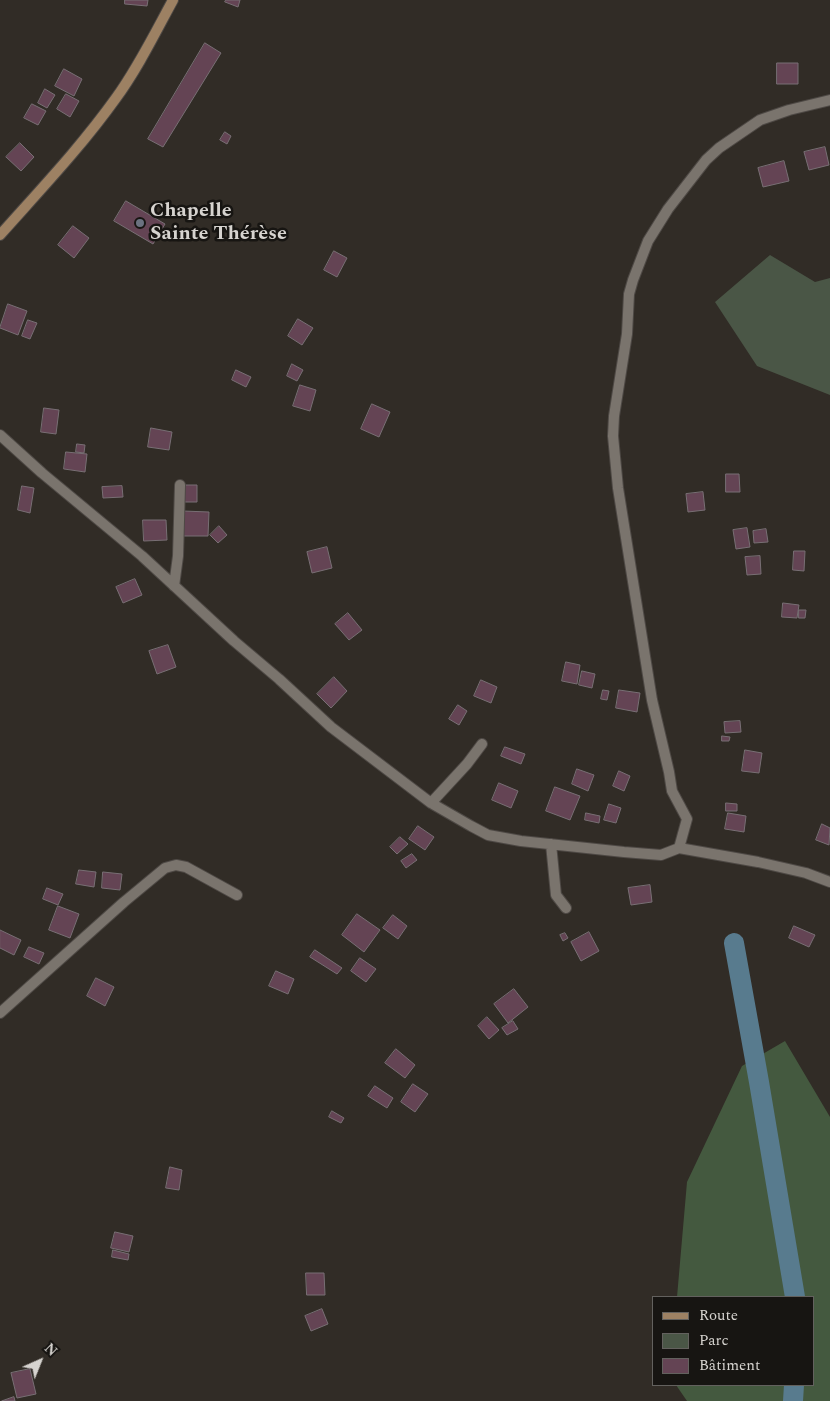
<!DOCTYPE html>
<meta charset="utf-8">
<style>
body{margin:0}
#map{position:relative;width:830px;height:1401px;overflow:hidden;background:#312c26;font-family:Spectral,serif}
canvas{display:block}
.legend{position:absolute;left:652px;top:1296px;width:162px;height:90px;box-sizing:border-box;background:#171512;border:1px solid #63615e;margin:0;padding:6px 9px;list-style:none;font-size:15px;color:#d6d3cf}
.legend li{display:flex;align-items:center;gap:10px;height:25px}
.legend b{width:25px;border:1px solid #63615e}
.north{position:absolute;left:15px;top:1336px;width:50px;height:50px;-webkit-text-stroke:4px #171512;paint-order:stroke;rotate:44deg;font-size:14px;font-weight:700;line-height:20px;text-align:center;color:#d6d3cf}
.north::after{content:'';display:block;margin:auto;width:18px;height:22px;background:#d6d3cf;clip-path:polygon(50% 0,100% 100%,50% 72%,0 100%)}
</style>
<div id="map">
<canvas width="830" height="1401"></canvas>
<ul class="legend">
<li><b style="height:6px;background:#9d8163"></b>Route</li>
<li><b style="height:14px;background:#4a5646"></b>Parc</li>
<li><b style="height:14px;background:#644454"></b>Bâtiment</li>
</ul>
<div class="north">N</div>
</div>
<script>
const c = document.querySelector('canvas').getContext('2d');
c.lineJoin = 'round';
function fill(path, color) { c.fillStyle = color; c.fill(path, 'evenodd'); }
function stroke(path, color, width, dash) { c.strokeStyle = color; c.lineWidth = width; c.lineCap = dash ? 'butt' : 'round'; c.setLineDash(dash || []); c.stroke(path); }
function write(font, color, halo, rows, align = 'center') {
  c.font = font + ' Spectral,serif'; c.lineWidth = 5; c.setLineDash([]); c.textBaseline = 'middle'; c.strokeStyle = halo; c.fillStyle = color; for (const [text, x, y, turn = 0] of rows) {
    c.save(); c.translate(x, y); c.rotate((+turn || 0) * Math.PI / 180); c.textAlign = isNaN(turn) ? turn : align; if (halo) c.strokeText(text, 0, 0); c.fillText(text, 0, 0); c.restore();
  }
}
const green = new Path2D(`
 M770,255L815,282L830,278V395L757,366L715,302Z`);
const forest = new Path2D(`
 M785,1041L830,1117V1401H687L676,1385H814V1297H677L687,1182L742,1066Z`);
const river = new Path2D(`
 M734,943L759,1082L795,1297
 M793,1401L794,1385`);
const building = new Path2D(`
 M125,0H148L147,6L125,4Z
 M226,0H240L238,7L225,2Z
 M205,43L221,53L163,147L148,139Z
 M777,63H798V84H777Z
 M64,69L82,79L74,96L55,86Z
 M45,89L55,95L47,108L38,103Z
 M66,94L79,101L70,117L57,109Z
 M32,104L46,111L38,125L24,118Z
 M225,132L231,136L227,144L220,140Z
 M20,143L34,157L21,171L6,157Z
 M825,147L829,165L809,170L804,152Z
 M784,161L789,181L763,187L758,168Z
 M126,201L165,224L153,244L114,221Z
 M73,226L89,238L74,258L58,245Z
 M334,251L347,258L337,277L324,270Z
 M8,304L27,311L18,335L0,328Z
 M298,319L313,328L302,345L288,336Z
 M28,320L37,323L30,339L22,336Z
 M292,364L303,370L297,381L287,376Z
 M236,370L251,377L246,387L232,380Z
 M300,385L316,390L310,411L293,406Z
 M372,404L390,412L379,437L361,429Z
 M44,408L59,410L56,434L41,432Z
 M151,428L172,432L169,450L148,447Z
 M77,444L85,445L84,453L76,452Z
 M66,452L87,454L85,472L64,469Z
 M726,474H739L740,492H726Z
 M183,485H197V502H182Z
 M22,486L34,488L30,513L18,510Z
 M122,486L123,497L103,498L102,487Z
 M703,492L705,510L688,512L686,494Z
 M183,511L209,512L208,536H182Z
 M143,520H166L167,540L144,541Z
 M219,526L227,535L218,543L210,535Z
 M747,528L750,547L736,549L733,530Z
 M766,529L768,542L754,543L753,531Z
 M327,547L332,568L312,573L307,552Z
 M794,551H805L804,571L793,570Z
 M760,556L761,574L747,575L745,557Z
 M135,579L142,595L123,603L116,587Z
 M783,603L799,605L797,618L782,617Z
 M799,610H806L805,618H799Z
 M348,613L362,630L349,640L335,624Z
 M168,645L176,667L157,674L149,651Z
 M566,662L580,665L577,684L562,681Z
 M582,671L595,674L592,688L579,685Z
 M334,677L347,691L331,708L317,694Z
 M481,680L497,687L491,703L474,696Z
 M603,690L609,691L607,700L601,699Z
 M619,690L640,693L637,712L616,708Z
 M458,705L467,711L459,725L449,719Z
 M740,721L741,732L725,733L724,722Z
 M722,736L730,737L729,741H722Z
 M505,747L525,754L521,764L501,756Z
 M745,750L762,753L759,773L742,771Z
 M577,769L594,775L588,791L572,784Z
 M619,771L630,776L624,791L613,786Z
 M499,783L518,791L511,808L492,800Z
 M555,787L580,796L570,820L546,811Z
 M726,803L737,804V811H726Z
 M609,804L621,808L616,823L604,820Z
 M586,813L600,816L599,823L585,820Z
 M728,813L746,816L744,832L725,829Z
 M822,824L830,828L829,845L816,840Z
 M418,826L434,837L425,850L409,839Z
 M400,837L408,844L397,854L390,847Z
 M412,854L417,860L406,868L401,861Z
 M79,870L96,872L94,887L76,884Z
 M103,872L122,874L120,890L102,888Z
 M650,885L652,902L631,905L628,888Z
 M47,888L63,894L58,905L43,899Z
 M58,906L79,914L70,938L49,930Z
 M357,914L380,930L364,952L342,935Z
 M393,915L407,926L398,939L383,928Z
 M794,926L815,935L809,947L789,938Z
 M0,930L21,940L14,955L0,948Z
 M589,932L599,951L581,961L571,942Z
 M565,933L568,938L563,941L560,935Z
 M29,947L44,953L39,964L24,957Z
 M315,950L342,968L337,974L310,957Z
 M360,958L376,969L366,982L351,971Z
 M276,971L294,979L288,994L269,986Z
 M96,978L114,987L105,1006L87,996Z
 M514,989L528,1007L508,1023L494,1004Z
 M487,1017L499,1030L489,1039L478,1026Z
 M513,1021L518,1029L507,1035L502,1028Z
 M396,1049L415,1065L405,1078L385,1063Z
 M413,1084L428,1094L415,1112L401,1102Z
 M375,1086L393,1098L387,1108L368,1096Z
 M332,1111L344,1118L341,1123L329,1117Z
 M170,1167L182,1170L179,1190L166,1188Z
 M115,1232L133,1236L129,1252L111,1248Z
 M113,1250L129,1254L128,1260L112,1257Z
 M306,1273H324L325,1295H307Z
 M322,1309L328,1324L311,1331L305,1316Z
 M30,1369L36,1394L17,1398L11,1373Z
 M14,1397L15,1401H2Z`);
const minor = new Path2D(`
 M0,435L42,473L142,556L234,641L279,679L331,727L431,803L471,826L488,835L521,841L624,852L661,855L679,848L758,862L806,873L830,882
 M174,586L178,556L180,485
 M431,803L467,764L482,744
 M551,844L556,895L566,908
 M679,848L687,819L672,791L669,772L652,700L618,488L613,436L614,416L627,334L629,294L633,280L648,241L668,209L706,160L719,148L760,120L789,110L830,100
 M0,1013L124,902L165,868L176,865L186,867L237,895`);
const secondary = new Path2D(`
 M0,235C40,190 81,147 116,98C138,68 155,33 173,0`);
const markers = [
 [140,223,5,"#6b7280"]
];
const poiNames = [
 ["Chapelle",150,212],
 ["Sainte Thérèse",150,235]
];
fill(green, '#4a5646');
fill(forest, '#44593f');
stroke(river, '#587b8e', 20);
fill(building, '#644454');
stroke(building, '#786f74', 1);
stroke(minor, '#4e4945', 12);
stroke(secondary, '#4e4945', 12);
stroke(minor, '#7a746d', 10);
stroke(secondary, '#9d8163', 10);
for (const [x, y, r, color] of markers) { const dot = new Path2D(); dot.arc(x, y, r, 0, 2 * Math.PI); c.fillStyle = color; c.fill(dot); stroke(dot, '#171512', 2); }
write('bold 20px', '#d6d3cf', '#171512', poiNames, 'left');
</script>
